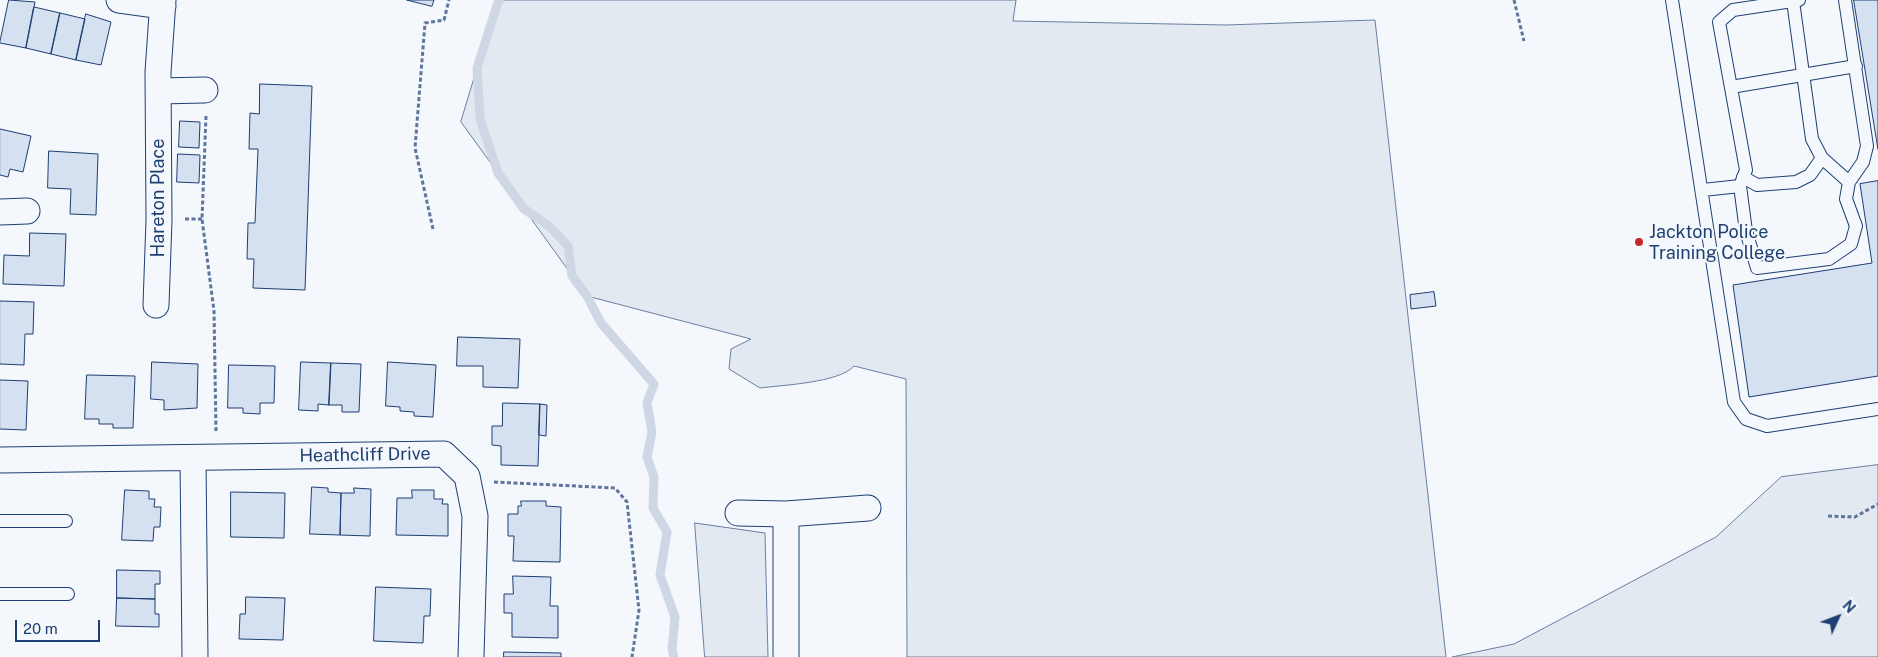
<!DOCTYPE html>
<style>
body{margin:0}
#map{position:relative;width:1878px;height:657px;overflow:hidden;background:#f4f7fb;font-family:"Public Sans",sans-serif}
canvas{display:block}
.north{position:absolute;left:1813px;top:592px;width:50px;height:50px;-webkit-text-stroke:4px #f4f7fb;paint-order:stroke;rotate:47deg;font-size:14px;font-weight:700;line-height:20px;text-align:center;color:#1d3f73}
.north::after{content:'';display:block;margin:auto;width:18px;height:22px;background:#1d3f73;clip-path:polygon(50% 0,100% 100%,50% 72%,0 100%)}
.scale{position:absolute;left:15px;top:620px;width:85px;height:22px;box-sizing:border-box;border:2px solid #1d3f73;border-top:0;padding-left:6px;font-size:15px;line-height:18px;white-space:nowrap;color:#1d3f73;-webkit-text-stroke:4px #f4f7fb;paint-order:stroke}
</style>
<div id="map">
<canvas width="1878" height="657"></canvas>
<div class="north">N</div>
<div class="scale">20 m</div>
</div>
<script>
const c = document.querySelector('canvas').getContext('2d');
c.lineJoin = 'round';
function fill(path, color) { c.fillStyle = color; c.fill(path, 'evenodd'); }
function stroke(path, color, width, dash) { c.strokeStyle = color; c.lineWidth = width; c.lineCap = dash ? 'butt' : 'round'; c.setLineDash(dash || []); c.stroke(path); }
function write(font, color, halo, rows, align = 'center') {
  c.font = font + ' "Public Sans",sans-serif'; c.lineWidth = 4; c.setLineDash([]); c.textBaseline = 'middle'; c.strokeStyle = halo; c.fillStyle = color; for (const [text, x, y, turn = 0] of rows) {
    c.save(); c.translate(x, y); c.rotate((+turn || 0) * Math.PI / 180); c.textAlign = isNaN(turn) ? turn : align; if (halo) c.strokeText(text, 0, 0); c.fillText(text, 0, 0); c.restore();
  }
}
const green = new Path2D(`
 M498,0H1016L1013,21L1226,25L1375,20L1446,657H907L906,379L854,366C839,383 782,385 760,388L729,369L731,349L751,339L587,296L461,122Z
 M1878,465V657H1452L1514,644L1716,537L1781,477Z
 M695,523L765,533L768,657H705Z`);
const stream = new Path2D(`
 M500,0L498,2L477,68L480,119L498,173L524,209L549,226L568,246L572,276L587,296L601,323L654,384L647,403L652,432L647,457L654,477L653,508L667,532L660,575L675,617L672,649L674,657`);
const building = new Path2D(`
 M9,0L35,2L26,48L0,43Z
 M407,0H434L432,6Z
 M1854,0H1878V149Z
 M34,7L60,13L51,54L26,48Z
 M60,13L85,19L76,60L51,54Z
 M86,14L111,22L101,65L76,60Z
 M260,84L312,86L305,290L253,288L254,259H247L248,223H255L258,149H249L250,113L259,114Z
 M180,121L200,122L199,148L179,147Z
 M0,129L31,136L23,172L10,169L8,177L0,175Z
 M49,151L98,154L96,215L70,214L71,189L48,188Z
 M178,154L200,155L199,183L177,182Z
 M1878,181V376L1749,397L1733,285L1872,263L1860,184Z
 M30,233L66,234L64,286L3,284L4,255L29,256Z
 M1434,292L1436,306L1411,309L1410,295Z
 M0,301L34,302L33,334H25L24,365L0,364Z
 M458,337L520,339L518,388L483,387V366H457Z
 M152,362L198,364L197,408L164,410V400L151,399Z
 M301,362L331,363L329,405L318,404V411L299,410Z
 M388,362L436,365L433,417L414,416V412L400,411V407L386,406Z
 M331,363L361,364L359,412H342V405H329Z
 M229,365L275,366L274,403H260V414L243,413V408H228Z
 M87,375L135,376L133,428H113V424H99V419H85Z
 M0,380L28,381L26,430L0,429Z
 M503,403L540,404L538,466L501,465V446L492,445V426H502Z
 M540,404L547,405L546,436L539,435Z
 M312,487L328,488V492L341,493L340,535L310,534Z
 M354,488L371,489L370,536L340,535L341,493H354Z
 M125,490L149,491V499H155L154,507H161L160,527H154L153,541L122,540Z
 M412,490H434V499H443L442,504H448V536L396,535L397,498H412Z
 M231,492L285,493L284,538L231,537Z
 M521,501H546V506L561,507L560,562L513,561L514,536H508V514H518V506H521Z
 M117,570L160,571V584H155V599L117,598Z
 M513,576L551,577L550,606H558V638L512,637V613H504V594H513Z
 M376,587L431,589L430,616H424L423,643L374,641Z
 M246,597L285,598L283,640L239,639L240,614H245Z
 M117,598L155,599V614H159V627L116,626Z
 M504,652L561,653V657H504Z`);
const path = new Path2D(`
 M1514,0L1524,41
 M206,116L202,219L214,311L216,431
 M185,219H202
 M433,229L415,148L425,23L444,20L449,0
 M494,482L615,488L627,502L639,610L632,657
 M1828,516L1855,517L1878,504`);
const lane = new Path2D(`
 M1672,0L1734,402L1746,419L1767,426L1878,409
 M1799,0L1733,10L1719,22L1746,170L1740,186L1746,231L1757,268L1829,259L1851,244L1856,226L1846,199L1849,182L1863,162L1867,146L1845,0
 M1793,1L1812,139L1822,158L1849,182
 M1731,87L1856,66
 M1743,177L1757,185L1796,182L1810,175L1822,158
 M1703,190L1740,186
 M0,521H66
 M0,594H68`);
const street = new Path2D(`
 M119,0L163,6
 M158,91L205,90
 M0,212L27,211
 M156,305L159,220L158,72L163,0
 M193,458L195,657
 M0,460L444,454L467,476L475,516L471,657
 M738,513L786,514L868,508
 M786,514V657`);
const markers = [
 [1639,242,5,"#c62828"]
];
const streetNames = [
 ["Hareton Place",158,198,-90],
 ["Heathcliff Drive",365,455,-1]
];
const poiNames = [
 ["Jackton Police",1649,232],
 ["Training College",1649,253]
];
fill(green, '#e3e9f0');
stroke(green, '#687fa3', 1);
stroke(stream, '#cfd7e4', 9);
fill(building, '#d5e0f0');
stroke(building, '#1d3f73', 1);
stroke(lane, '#1d3f73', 14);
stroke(street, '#1d3f73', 27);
stroke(path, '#5e769c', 3, [4, 2.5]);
stroke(lane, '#f4f7fb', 12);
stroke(street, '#f4f7fb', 25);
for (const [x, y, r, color] of markers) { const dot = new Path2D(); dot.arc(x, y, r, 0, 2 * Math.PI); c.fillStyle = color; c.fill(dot); stroke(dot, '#f4f7fb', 2); }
write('18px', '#1d3f73', '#f4f7fb', streetNames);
write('18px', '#1d3f73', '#f4f7fb', poiNames, 'left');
</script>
